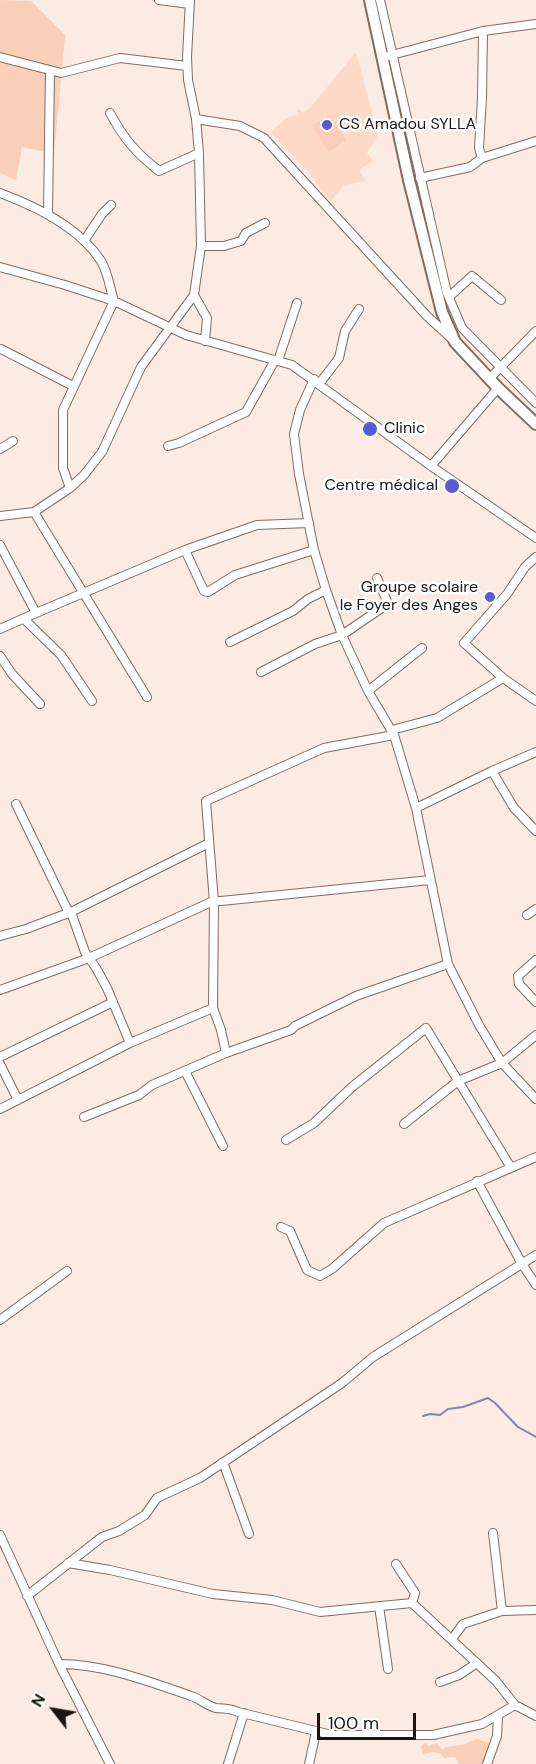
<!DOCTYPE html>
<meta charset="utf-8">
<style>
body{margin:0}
#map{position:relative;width:536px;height:1764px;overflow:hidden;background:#fcebe2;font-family:"DM Sans",sans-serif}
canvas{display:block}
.north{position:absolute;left:24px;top:1680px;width:60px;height:60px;-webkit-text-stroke:4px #fff;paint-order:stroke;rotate:301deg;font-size:16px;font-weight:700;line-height:24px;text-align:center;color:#1f1510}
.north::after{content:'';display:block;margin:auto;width:21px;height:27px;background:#1f1510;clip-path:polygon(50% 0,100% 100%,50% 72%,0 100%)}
.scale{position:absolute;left:317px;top:1713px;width:99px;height:27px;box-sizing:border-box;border:3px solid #1f1510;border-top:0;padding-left:8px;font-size:18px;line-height:21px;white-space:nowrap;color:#1f1510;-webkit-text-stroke:4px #fff;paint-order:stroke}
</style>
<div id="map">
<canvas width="536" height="1764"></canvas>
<div class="north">N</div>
<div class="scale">100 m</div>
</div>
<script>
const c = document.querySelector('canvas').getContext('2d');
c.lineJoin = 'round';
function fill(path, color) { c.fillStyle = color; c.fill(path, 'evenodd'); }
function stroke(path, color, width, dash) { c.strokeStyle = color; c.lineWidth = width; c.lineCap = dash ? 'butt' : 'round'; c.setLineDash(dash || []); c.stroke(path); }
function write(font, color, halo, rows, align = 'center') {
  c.font = font + ' "DM Sans",sans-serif'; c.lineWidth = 5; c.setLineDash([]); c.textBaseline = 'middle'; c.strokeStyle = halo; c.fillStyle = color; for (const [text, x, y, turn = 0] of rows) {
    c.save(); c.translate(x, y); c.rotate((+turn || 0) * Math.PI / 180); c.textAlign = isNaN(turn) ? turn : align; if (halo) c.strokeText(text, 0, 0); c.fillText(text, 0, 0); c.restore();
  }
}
const built = new Path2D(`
 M356,52L378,135L367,153L373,161L359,170L366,181L344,185L330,202L310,174L270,132L286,119L297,114V109L303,112L310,108Z`);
const green = new Path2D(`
 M0,0L31,1L65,35L54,154L22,147L16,180L0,173Z
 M330,114L346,140L329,152L312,126Z
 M477,1739L489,1743L485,1764H459L455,1757L444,1758L440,1753L431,1752L423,1755L421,1746L425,1743L429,1746L437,1743L442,1750L445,1747L462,1745Z`);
const stream = new Path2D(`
 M423,1416L430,1414L440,1415L448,1409L463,1407L488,1398L495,1403L518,1427L536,1437`);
const minor = new Path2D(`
 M159,0L190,4
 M380,0L447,293L462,328L536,403
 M388,56L483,31L536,24
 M0,57L61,73L120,58L187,66
 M110,113C124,139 135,152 159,171L199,153
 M196,119L240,126L264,138L427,316L452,339
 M482,158L479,148L482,98L483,31
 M420,178L470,167L482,158L536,141
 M0,193C35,206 80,228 101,261C108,272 110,289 114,301L63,410V468L70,488
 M48,213L50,70
 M84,241L102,214L111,205
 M201,246H224L241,241L246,233L265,223
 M0,267L65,285L114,301L186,335L292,365L431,466L536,538
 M447,293L450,296L472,276L501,300
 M194,295L207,318L205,341
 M1,349L73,386
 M278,361L297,303
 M314,379L300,410L294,434L299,474L314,550L326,590L342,635L368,691L394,735L416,808L448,964L479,1025L502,1063L536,1099
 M489,379L536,331
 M319,384L339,358L345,331L359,309
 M168,446L179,443L246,412L275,360
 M0,449L13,441
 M431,466L498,388
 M34,512L147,697
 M0,516L34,512L70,488L84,475L102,452L141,367L194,295L201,246L199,153L196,119L188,80L187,57L190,0
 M0,545L36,613L0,629
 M185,550L204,591L208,592L235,575L314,550
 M536,557L525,567L507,594L464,643L503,678L536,701
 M36,613L185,550L257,525L309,523
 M24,619L61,655L92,701
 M230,642L293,611L308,599L326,590
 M0,656L12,674L40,704
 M261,672L315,644L342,635L383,607L387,601L377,578
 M368,691L422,648
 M392,730L437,718L503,678
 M492,771L514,808L536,831
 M16,804L69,913
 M416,808L492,771L536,752
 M71,912L209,843
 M527,915L536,909
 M0,936L26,929L71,912L85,952L96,968L107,988L130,1043L213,1008L221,1030L226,1053
 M536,960L518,976L519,984L536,1002
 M0,990L89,958L211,902L430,880
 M213,1008L214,902L206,801L324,748L394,735
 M0,1057L113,1002
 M0,1064L18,1100
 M185,1071L223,1146
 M0,1109L130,1043
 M84,1117L139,1095L152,1085L226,1053L291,1030L295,1026L356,996L448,964
 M404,1124L458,1081L502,1063L536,1035
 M286,1140L314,1123L352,1087L426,1028L510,1166
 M477,1181L522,1264L536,1285
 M281,1227L290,1231L307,1270L320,1276L332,1269L384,1223L536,1157
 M0,1320L67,1271
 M223,1462L249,1534
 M493,1533L502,1611
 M0,1535L59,1664L110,1764
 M68,1563L110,1570L213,1594L272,1600L320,1612L412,1603L496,1681L515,1705L536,1716
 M396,1564L415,1593L412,1603
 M27,1596L102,1537L119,1531L145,1515L157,1498L200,1478L342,1383L373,1357L536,1255
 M379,1606L388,1669
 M452,1639L463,1624L502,1611L536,1610
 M59,1664C104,1664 148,1681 191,1696C199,1698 207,1706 216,1708C225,1709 230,1708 238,1712L332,1735H433L482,1724L515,1705
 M440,1682L459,1675L477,1663
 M228,1764L244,1713
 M309,1764L316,1732
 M487,1764L497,1736L498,1716`);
const major = new Path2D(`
 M370,0L409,180L442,312L455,342L498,388L536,424`);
const markers = [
 [327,125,6,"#575cd3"],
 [370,429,8,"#575cd3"],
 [452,486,8,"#575cd3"],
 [490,597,6,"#575cd3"]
];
const poiNames = [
 ["CS Amadou SYLLA",339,125],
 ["Clinic",384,429],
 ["Centre médical",438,486,"right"],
 ["Groupe scolaire",478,588,"right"],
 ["le Foyer des Anges",478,606,"right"]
];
fill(built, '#fddac7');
fill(green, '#f9cfb9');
stroke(stream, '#8084b2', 2);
stroke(minor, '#836b5e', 10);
stroke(major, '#836b5e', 14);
stroke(minor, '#fff', 8);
stroke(major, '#fff', 10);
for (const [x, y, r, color] of markers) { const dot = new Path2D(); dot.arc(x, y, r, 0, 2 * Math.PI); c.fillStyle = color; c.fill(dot); stroke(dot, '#fff', 2); }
write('16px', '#1f1510', '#fff', poiNames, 'left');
</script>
